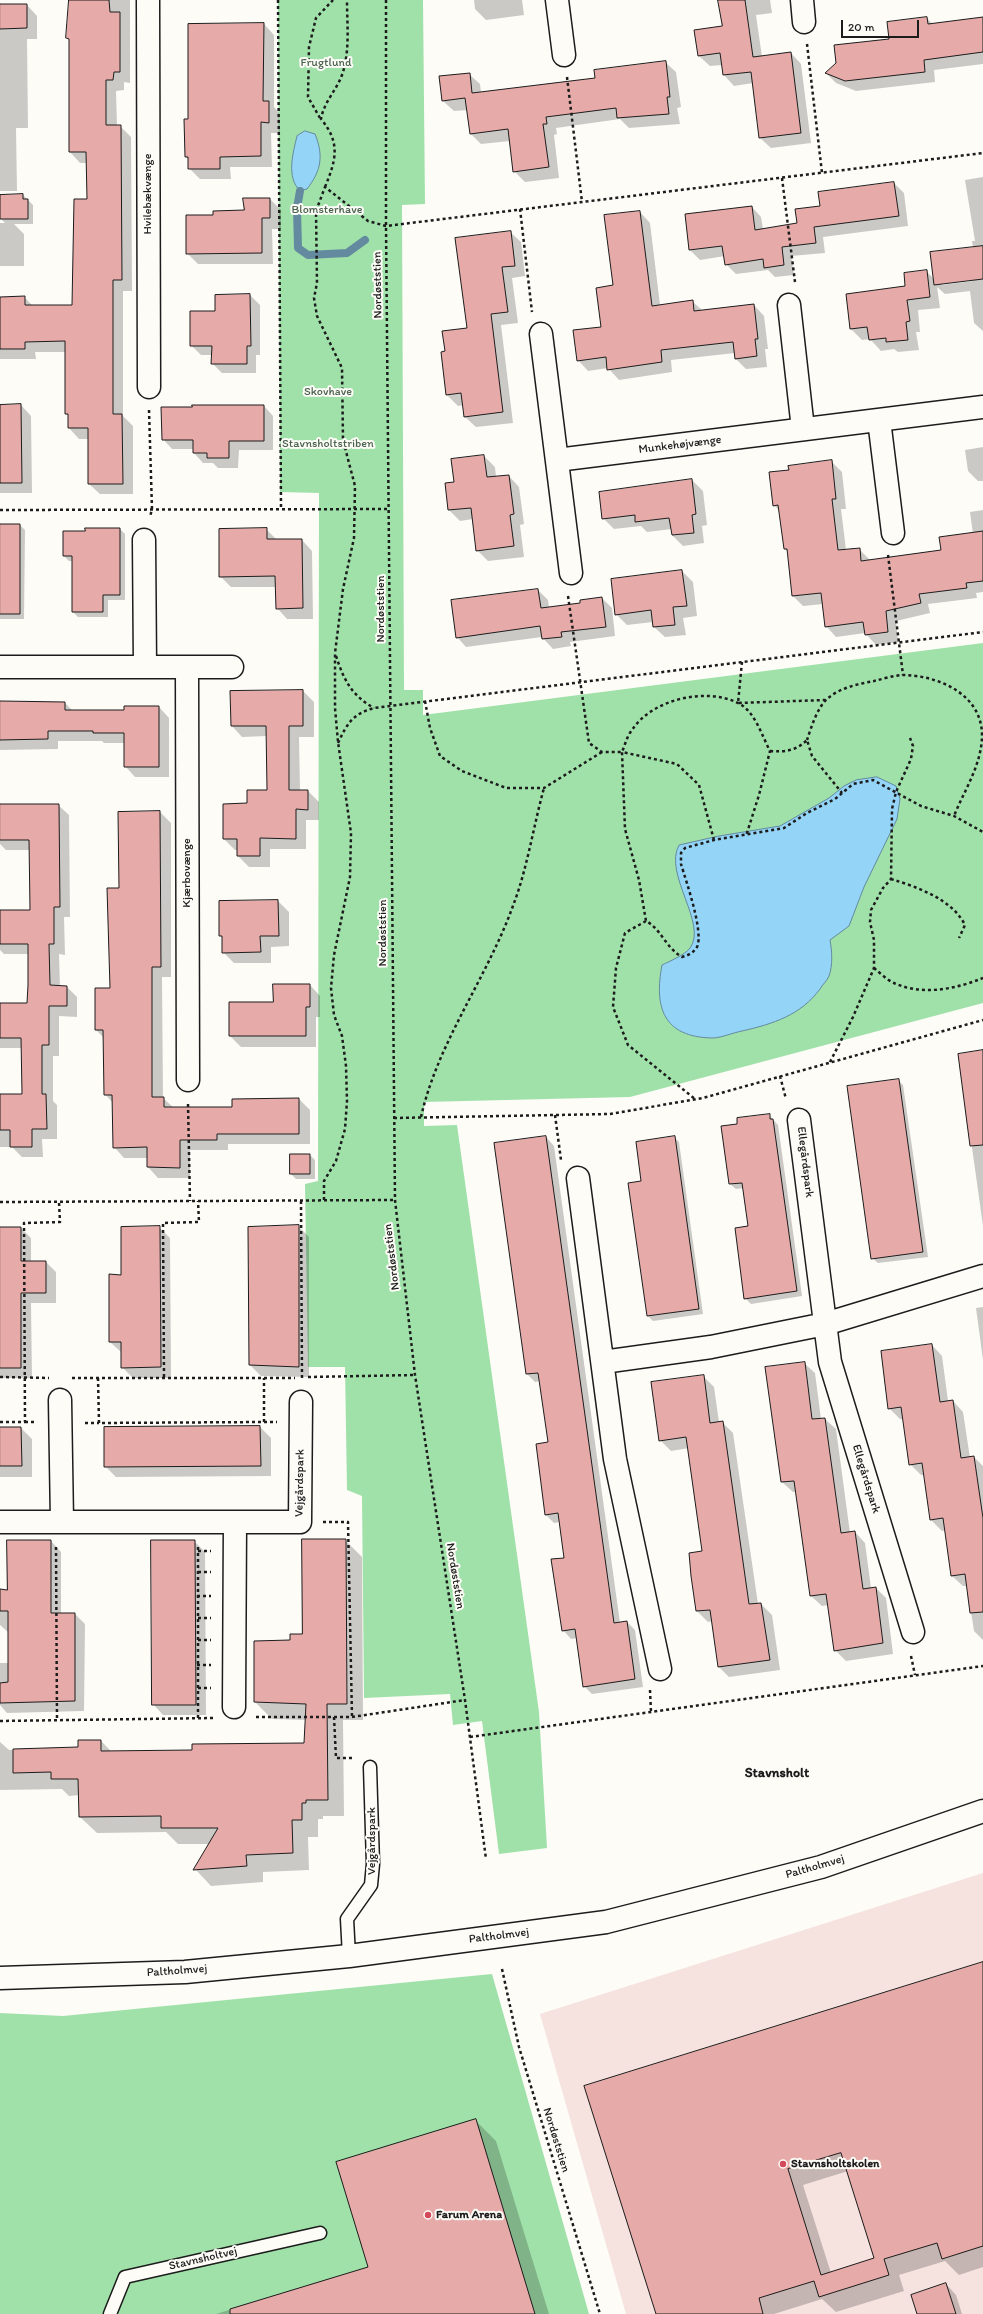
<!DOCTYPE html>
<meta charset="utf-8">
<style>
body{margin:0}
#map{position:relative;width:983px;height:2314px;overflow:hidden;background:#fdfcf7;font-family:Itim,sans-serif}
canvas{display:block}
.scale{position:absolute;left:841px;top:20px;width:78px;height:18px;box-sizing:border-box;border:2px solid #1c1c1c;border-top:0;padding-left:5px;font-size:12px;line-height:14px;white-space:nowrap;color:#1c1c1c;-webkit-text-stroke:3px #fdfcf7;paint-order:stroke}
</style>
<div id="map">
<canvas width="983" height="2314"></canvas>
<div class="scale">20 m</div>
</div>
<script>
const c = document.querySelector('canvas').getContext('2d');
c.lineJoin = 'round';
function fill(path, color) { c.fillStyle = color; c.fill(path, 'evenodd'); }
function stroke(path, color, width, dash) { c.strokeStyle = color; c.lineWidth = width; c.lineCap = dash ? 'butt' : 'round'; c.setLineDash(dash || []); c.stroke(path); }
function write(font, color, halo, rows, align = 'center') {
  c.font = font + ' Itim,sans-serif'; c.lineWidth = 4; c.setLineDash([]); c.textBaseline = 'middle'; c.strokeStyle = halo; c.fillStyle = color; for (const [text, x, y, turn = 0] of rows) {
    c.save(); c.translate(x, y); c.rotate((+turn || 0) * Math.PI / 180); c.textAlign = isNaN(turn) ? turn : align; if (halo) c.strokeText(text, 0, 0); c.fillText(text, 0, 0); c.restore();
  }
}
const built = new Path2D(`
 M983,1873V2314H626L540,2014Z`);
const green = new Path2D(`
 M278,0H423L425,204L402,205L404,690H423V715L983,643V1003L630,1097L424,1102V1126L457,1125L539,1712L547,1848L499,1854L482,1721L453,1725L450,1694L364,1698L362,1496L347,1490L345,1367H308L305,1184L318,1181L319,493L280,492Z
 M492,1974L589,2314H0V2013L63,2016Z`);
const water = new Path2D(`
 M305,131L315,134C324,156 321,171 307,189L300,191C286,177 293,153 297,136Z
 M877,777L896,786L900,799L897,819L864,887L849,926L830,940C832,951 833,965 829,976C827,981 822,985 820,989C801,1015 773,1024 742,1031C732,1033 721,1038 712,1038C663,1037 654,1007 662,965C670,961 685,955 690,948C708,924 663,874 679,845L719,836L780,826L829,798L844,786L856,780Z`);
const shadow = new Path2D(`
 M70,0H130V83L124,82V90L116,91L117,126H120L131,137L132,291H123V416L133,426V494H100L89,484V439H79L69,428V416L66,414V352H35L36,359H0V298L24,297L33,306H73L88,200L87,163H80L70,152V40L67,38Z
 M474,0H522L524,15L486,20L475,9Z
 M719,0H770L772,13L756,15L762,57L791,53L801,64L811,143L771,148L760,138L753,83L734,86L724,75L722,65L710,66L699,56L723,27Z
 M0,5H27L37,16V39H27L28,128H16L17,191H0Z
 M927,18L933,25L983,18V64L934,70L935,82L856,91L836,83L826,73Z
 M264,24L274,35V107L279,113L280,133H271L272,167H230L231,179H200L189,168V160L186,157L189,120Z
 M665,62L676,72L681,107L677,108L680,124L629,128L620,119L556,128L557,134L554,135L559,178L525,182L514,171L510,141L481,144L471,134L468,110L454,111L443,101L469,74L480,84L481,93L596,78Z
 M983,177V331L974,323L970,291L945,294L937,287L940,308L918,310L920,332H916L919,350L898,352L894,349L881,351L870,339L862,340L851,329L926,271L935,280L973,248L972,241H975L965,180ZM973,279V281L942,285V283Z
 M894,183L904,193L908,226L823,237L825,253L791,256L794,275L775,277L768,270L736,274L726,264L725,256L700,260L690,250L686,215L752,207L761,217L763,229L798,224L821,207Z
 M23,195L33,205V224H14L24,234V266H0V223H5L1,219Z
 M270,199L281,210V229H272L273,264H198L187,253L214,216L245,211Z
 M640,212L650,223L660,305L692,301L703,311L754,305L764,316L768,349H765L767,367L746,369L736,359L735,353L671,360L672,372L619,380L608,368L588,371L578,360L602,328Z
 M510,232L521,242L525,276L512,278L518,323L501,325L513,423L476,427L465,417L464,405L458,406L447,395L446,352L468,329Z
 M250,295L260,305V355H256V373H222L212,363V355H201L191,345L216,312Z
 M21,405L31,416L32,493H0V406Z
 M264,406L273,416V450H239L238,468H218L213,463H203L194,453V449H172L163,439Z
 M983,447V481H978L968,471L965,450Z
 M484,456L495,467L496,477L509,476L519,487L524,524L520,525L524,557L488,561L477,550L473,519L460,521L449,510L446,484L455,483Z
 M831,461L842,472L846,509H841L846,550L859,549L870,560L942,550L973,534L970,512L983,510V592L976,593L977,598L928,604L930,613L896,621L898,642L876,645L865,633L836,637L826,626L823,604L803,606L793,596L788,552L785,549L780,511L774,505L790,471Z
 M692,480L703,491L707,525L702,526L704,543L683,546L672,535V529L647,532L641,526L614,529L603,518Z
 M0,525H20L25,530L24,619H0Z
 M120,529L125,534V600H108V617H78L73,612V561H69L64,556L86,532Z
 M266,529L277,540H302L312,551L313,619H287L277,608V587H231L220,576Z
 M682,571L693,582L697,616L683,618L686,635L665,637L654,627L653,622L627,625L616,614Z
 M538,590L548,600L549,608L581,604L602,598L612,608L615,636L570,642L571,646L553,649L542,637L466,647L457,637Z
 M303,691L314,702V737H299L300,791H308L319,802V820H306V849H270V867H249L238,856V850H235L224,839L248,804L268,791L267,736L242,737L232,726Z
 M0,703H65L73,711H125L159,707L169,718V777H135L125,766V743H104L102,741H58V749L0,750Z
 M0,805H58L69,815L70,917H64L65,955L59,954L60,987H67L77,997V1017L59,1016V1056H53V1101L57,1105V1139H42L43,1157H22L12,1147H0V1095H23L22,1048H0V1004H28L29,954H4L0,950V911H32L30,850H6L0,844Z
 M160,812L171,823V977H162L163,1098L174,1108H233L299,1099L310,1110V1144H228V1150H190V1178H158L148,1167V1158H124L114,1147L113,1103L105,1094L104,1038L96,1030L111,989L120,889Z
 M278,901L289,912V946L271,947V963H234L223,952V938L220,935Z
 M310,985L320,996V1017H316V1047H241L230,1036V1003H274Z
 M983,1051V1226L959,1055Z
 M898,1080L903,1085L928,1257L878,1263L872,1258Z
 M769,1115L778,1125L802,1296L751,1304L745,1298L749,1227L744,1188L736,1189L730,1184L722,1127L738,1125Z
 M546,1137L554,1146L620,1623L627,1622L635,1630L643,1687L592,1694L584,1686L577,1638L571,1639L563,1630L565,1559L560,1522L554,1523L546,1515L537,1445L549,1443L541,1381L535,1382L527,1374Z
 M674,1137L679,1142L703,1314L653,1321L648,1316L629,1184L642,1182Z
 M310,1155L315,1160V1179H296L291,1174Z
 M298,1226L309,1237V1377L261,1376L250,1365Z
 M159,1227L170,1238L171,1378H133L122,1367L121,1352L110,1342L122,1276Z
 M21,1228L31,1238V1262H46L56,1272V1303H31L32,1378H0V1229Z
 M983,1307V1360L976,1308Z
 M932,1345L942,1356L948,1401H953L963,1412L970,1458L974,1457L983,1466V1640L974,1631L967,1586H963L952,1576L946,1530L942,1531L931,1520L925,1475H921L910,1464L904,1419H900L889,1408Z
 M804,1363L815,1373L821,1419H825L836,1429L850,1533L855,1532L865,1543L871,1588H876L886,1598L893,1654L846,1661L835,1650L829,1605L822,1606L811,1596L796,1492H793L782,1482Z
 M703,1376L714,1387L719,1422H722L733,1433L758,1604H761L772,1615L780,1670L729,1677L719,1667L712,1621L708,1622L697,1611L690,1554L703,1552L689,1448L671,1451L660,1440Z
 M260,1427L271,1438V1476L116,1477L105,1466Z
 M0,1428H21L32,1439V1477H0Z
 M345,1540L362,1557L363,1720H343L344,1816H323V1819H318V1837H308L309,1870L263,1872V1882L211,1886L195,1869L210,1844H178L166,1832L97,1833L80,1817V1795L69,1796L62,1789L0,1790V1742L9,1750L79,1748L101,1741L112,1752L193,1751L305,1744L306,1720L272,1719L255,1702L291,1641L303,1635Z
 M51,1541L61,1552V1614H75L85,1624L84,1711L7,1713L0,1705V1663H9V1633L0,1625V1590L8,1591Z
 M194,1541L205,1552L206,1715H163L153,1704Z
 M983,1963V2267L959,2275L945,2261L899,2275L904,2291L836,2312L822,2299L774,2314H657L585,2087ZM848,2171L875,2259L831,2273L803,2185Z
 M475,2120L496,2141L549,2314H216L369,2267Z
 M946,2284L956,2295L962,2314H918Z`);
const stream = new Path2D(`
 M300,191L297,208L298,248L308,255L347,253L365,240`);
const building = new Path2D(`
 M69,0H109L110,12H120V72H114L113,80H106V125H121L122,280H113V414H122L123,484H88V428H68V414H65V341L25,342V349H0V297L25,296V305H72L74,199H87L86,152H69V39L66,38Z
 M718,0H745L753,57L791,52L801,133L759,138L751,72L723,75L720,53L698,56L694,30L722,26Z
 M0,4H27V28L0,29Z
 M927,17L928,24L983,17V52L924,60L925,72L845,81L825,73L836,63L834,45L889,39L887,22Z
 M264,23L263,101H269V123L261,122V156L220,157V169H188V157H185L184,119H188V24Z
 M666,61L670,97H667L669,114L617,118L616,108L546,117L547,124H543L549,167L513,172L508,129L470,134L465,98L442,101L439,76L470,73L472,93L595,78L594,70Z
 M894,182L899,216L814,227L816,243L782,247L784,265L764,268L763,259L725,265L722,246L689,250L685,214L752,206L755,230L797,223L795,209L820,206L818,192Z
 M23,194V199H28V219H0V195Z
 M243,198H270V218H262V253L186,254V215H213V211L244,210Z
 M640,211L652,306L693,300L694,311L754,304L758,339H755L757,356L735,359L733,342L661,350L662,362L607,370L606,357L577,361L573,330L601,327L596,288L613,285L604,215Z
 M511,231L515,266L502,267L508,312L491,314L503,412L464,417L461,393L446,395L441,352L445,351L442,331L467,328L455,238Z
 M983,246V279L934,285L930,252Z
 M927,270L930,297L907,300L910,321L906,322L908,340L886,342V338L869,340L867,327L850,329L846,294L905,286L904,273Z
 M250,294L251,346H247V364H211L212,346H190V311H215V295Z
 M21,404L22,483H0V405Z
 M192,405H264V441H229V458H207V453H193V440H162L161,407H192Z
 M484,455L487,477L509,475L514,514L510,515L514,546L476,551L471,508L448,510L445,483L454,482L451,459Z
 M832,460L836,499H832L838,550L860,548L861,561L941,550L939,537L983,531V581L966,583L967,588L919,594L921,603L886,611L888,632L865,635L863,622L825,627L821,593L792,596L787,549H784L778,505L773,506L769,472L789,470L788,466Z
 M692,479L696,514L692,515L694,533L672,535L669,518L635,522V515L602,519L599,492Z
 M0,524H20V614H0Z
 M85,528H120V595H103V612H72V556H63V531H85Z
 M267,528V539H302L303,608L276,609L275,576L219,577V529Z
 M682,570L687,606L673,607L675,625L653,627L651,610L615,615L611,579Z
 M538,589L541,608L580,603V600L602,597L606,627L561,632L562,637L542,639L540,626L456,638L451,600Z
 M303,690V726H289V790H308V810L296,809V839L260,838V856H237V839H223V804L247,803V790H267L266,726H231L230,691Z
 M0,701L65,702V710H124V706H159V767H124V733H93V731H48V739L0,740Z
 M0,804H59L60,907H54V944H49L50,985L67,986V1006H49V1045H42V1094H46L47,1129H32V1147H10V1130H0V1094H22L21,1038H0V1003H27L28,985V944H0V910H30L29,840H0Z
 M160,811L161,967H152V1097H164V1107H232V1099L299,1098V1134H217V1140H180V1168L147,1167V1147L113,1148L112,1095H104L103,1030H95V988H110L107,888H119L118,812Z
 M278,900L279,936H260L261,952L222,953V936H219V901Z
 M273,984H310V1007H306V1036H229V1002H273Z
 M983,1050V1145L970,1146L958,1054Z
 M899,1079L923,1252L871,1259L847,1086Z
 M770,1114V1119H773L797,1291L744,1299L735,1228L748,1226L742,1183L729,1184L721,1126L737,1124V1118Z
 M546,1136L614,1623L627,1621L635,1679L583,1687L575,1629L562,1631L551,1559L564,1558L558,1513L545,1515L536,1444L548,1442L538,1373L526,1374L494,1143Z
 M675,1136L699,1309L647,1316L628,1183L641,1181L636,1142Z
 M290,1154H310V1174H290Z
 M299,1225V1367L249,1365L248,1227Z
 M160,1226L161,1367L121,1368V1342H109V1274L121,1275V1227Z
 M0,1227H21V1261H46V1293H21V1368H0Z
 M932,1344L940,1402L953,1400L961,1458L974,1456L983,1518V1612L970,1613L965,1574L951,1576L943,1518L930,1520L922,1463L909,1465L901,1407L888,1409L881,1351Z
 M805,1362L812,1419L825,1418L841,1533L855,1531L863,1589L876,1587L883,1643L834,1651L826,1594L810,1596L794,1481L781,1482L765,1367Z
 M704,1375L710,1423L723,1421L749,1604L761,1603L770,1660L718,1667L710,1610L696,1611L691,1576L689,1553L702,1551L686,1437L659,1441L651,1382Z
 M260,1426L261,1466L104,1467V1427Z
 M0,1427H21L22,1466H0Z
 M302,1539H346L347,1704H327L328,1800H306V1803H302V1820H292L293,1853L246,1855L247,1866L193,1870L218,1828H161V1816L79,1817L78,1779H51V1772L13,1773V1749L78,1747V1740H101V1751L192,1750V1744L304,1743L306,1704L254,1702V1641L290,1640V1634H302Z
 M7,1540H51V1613H75V1701L0,1703V1683L8,1682V1611H0V1589L7,1590Z
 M151,1540H195L196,1705H152Z
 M983,1962V2246L942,2259L937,2243L884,2259L889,2275L819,2297L814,2281L759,2298L763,2314H656L584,2086ZM841,2153L874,2258L821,2275L788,2169Z
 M476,2119L535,2314H230V2309L368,2267L336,2162Z
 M946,2283L956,2314H917L911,2295Z`);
const path = new Path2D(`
 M278,0L281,509
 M386,0V226L395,1200L415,1375L465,1700L486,1859
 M807,44L822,173
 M567,77L582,202
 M320,118L308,97L309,47L316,18L333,0
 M782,178L795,282
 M325,187C336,160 341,143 321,119C324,101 338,89 343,72C350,48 347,24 347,0
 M520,209L532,312
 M149,410L152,509L150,517
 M0,510L389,509
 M888,555L903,675
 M568,596L589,743L602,752H622C625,745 627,736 632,730C652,699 706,687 738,703C755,711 762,736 770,751L759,795L746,836
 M336,656C344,680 351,695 374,708
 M742,662L738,703L825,700
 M425,701L430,728L440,756L462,771L506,788H544L602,752
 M807,740C811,728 817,708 827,699C839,688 858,684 874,681C883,679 894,675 904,675C940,676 983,695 982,737C981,766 964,791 954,816
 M338,743C347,724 352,714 374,708L983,632
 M770,751C785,752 796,751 807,740L812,756L842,793
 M714,840L699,785L677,764L622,752L625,829L639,880L646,921C661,929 666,948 682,957C689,955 693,953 697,947C704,932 686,881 681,864V853L685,848L714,840L784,828L807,813L835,799L853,784L873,780L921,806L954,816L983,832
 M891,879C917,887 952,899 965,925L959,938
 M646,921L625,933L616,968L613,1007L628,1045L695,1099
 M874,968C880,973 887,980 894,983C922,996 956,989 983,978
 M830,1062L853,1017L874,968V940L870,922L871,910L883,888L891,879L892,809L896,792L911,759L913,746L910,738
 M780,1076L786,1099
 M188,1104L190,1201
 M555,1115L561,1160
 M421,1117C438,1041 488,977 514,903C527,869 534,824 544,788
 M394,1118L610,1114L703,1098L983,1020
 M324,1200V1181L336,1161L345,1129L347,1101L346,1066L342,1036L334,1015L331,988L334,955L350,877L351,833L338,742L335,708V653L343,589L354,538L355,486L343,440L342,368L317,316L314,298L317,283L316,211L325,187L368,221L386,226L983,153
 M301,1201L302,1378
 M0,1202L395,1200
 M0,1377L49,1378
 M164,1377L163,1223L199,1222L198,1201
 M308,1377L415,1375
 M72,1378H295
 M98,1378L99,1423L264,1422V1378
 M0,1422H25L24,1223L60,1222L59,1202
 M25,1422H36
 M264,1422H277
 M85,1423H99
 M323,1522H348L352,1717
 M56,1547L57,1720
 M198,1547V1718
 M198,1551H211
 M198,1572H211
 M197,1596H211
 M198,1618H211
 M198,1640H211
 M911,1656L915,1675
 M197,1665H211
 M198,1688H211
 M650,1690L651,1712
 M256,1717H352L465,1700
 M334,1717L336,1758H354
 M0,1721L213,1718
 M470,1737L983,1666
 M502,1969L519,2047L600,2314`);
const service = new Path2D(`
 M349,1956L347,1919L371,1885L373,1864L370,1767
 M110,2314L125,2277L320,2233`);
const minor = new Path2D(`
 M148,0L149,387
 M557,0L564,55
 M802,0L804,22
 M789,305L803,429
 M541,334L571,573
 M879,420L893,533
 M557,460L983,407
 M144,540L145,667
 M0,667H232
 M187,667L188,1080
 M799,1120L830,1362L913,1632
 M578,1178L615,1459L660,1669
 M603,1362L711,1347L825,1324L983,1276
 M60,1400L62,1522
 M0,1522H300L301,1402
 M234,1707L235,1522`);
const tertiary = new Path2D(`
 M0,1978L185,1972L349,1956L606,1922L821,1867L983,1811`);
const markers = [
 [783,2164,4,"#d1495b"],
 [428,2215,4,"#d1495b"]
];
const parkNames = [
 ["Frugtlund",326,63],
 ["Blomsterhave",327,210],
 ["Skovhave",328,392],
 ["Stavnsholtstriben",328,444]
];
const streetNames = [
 ["Hvilebækvænge",148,194,-90],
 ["Nordøststien",378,285,-91],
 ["Munkehøjvænge",680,445,-7],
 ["Nordøststien",381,609,-90],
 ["Kjærbovænge",187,873,-90],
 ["Nordøststien",383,933,-90],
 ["Ellegårdspark",805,1162,83],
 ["Nordøststien",392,1257,-97],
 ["Ellegårdspark",866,1479,73],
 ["Vejgårdspark",300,1483,-89],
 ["Nordøststien",455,1576,81],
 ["Vejgårdspark",372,1841,-90],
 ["Paltholmvej",815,1867,-16],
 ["Paltholmvej",499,1936,-7],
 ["Paltholmvej",177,1971,-4],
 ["Nordøststien",556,2140,73],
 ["Stavnsholtvej",203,2259,-13]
];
const poiNames = [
 ["Stavnsholtskolen",791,2164],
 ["Farum Arena",436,2215]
];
const quarterNames = [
 ["Stavnsholt",777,1773]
];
fill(built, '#f6e3df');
fill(green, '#a0e1aa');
fill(water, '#94d4f6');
stroke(water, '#648a9f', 1);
fill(shadow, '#0003');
stroke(stream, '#648a9f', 8);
fill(building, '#e6aaa8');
stroke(building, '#1c1c1c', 1);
stroke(service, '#1c1c1c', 15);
stroke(minor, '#1c1c1c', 25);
stroke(tertiary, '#1c1c1c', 25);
stroke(path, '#1c1c1c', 2.5, [3, 3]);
stroke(service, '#fdfcf7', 12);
stroke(minor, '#fdfcf7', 22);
stroke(tertiary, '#fdfcf7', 22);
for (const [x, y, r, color] of markers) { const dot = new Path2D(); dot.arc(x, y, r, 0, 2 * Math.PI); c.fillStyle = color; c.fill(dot); stroke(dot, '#fdfcf7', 1.5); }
write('12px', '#4a614e', '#fdfcf7', parkNames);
write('12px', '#1c1c1c', '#fdfcf7', streetNames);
write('bold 12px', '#1c1c1c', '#fdfcf7', poiNames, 'left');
write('bold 14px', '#1c1c1c', '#fdfcf7', quarterNames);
</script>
